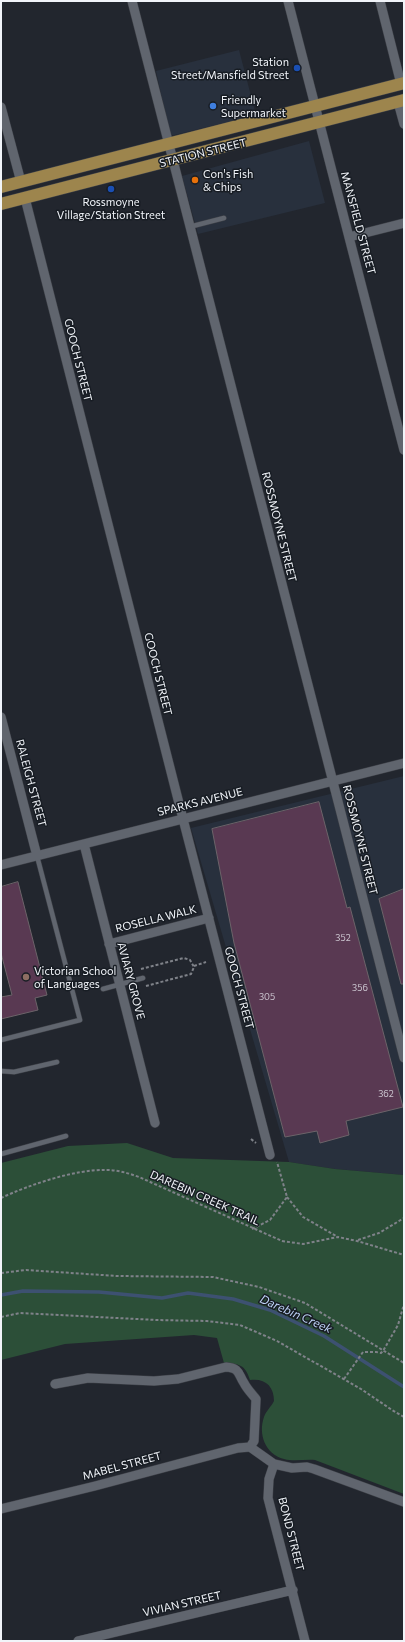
<!DOCTYPE html>
<style>
body{margin:0}
#map{position:relative;width:405px;height:1642px;overflow:hidden;background:#22262e;font-family:Commissioner,sans-serif}
canvas{display:block}
.frame{position:absolute;inset:0;border:2px solid #f1f4f9;pointer-events:none}
</style>
<div id="map">
<canvas width="405" height="1642"></canvas>
<div class="frame"></div>
</div>
<script>
const c = document.querySelector('canvas').getContext('2d');
c.lineJoin = 'round';
function fill(path, color) { c.fillStyle = color; c.fill(path, 'evenodd'); }
function stroke(path, color, width, dash) { c.strokeStyle = color; c.lineWidth = width; c.lineCap = dash ? 'butt' : 'round'; c.setLineDash(dash || []); c.stroke(path); }
function write(font, color, halo, rows, align = 'center') {
  c.font = font + ' Commissioner,sans-serif'; c.lineWidth = 3; c.setLineDash([]); c.textBaseline = 'middle'; c.strokeStyle = halo; c.fillStyle = color; for (const [text, x, y, turn = 0] of rows) {
    c.save(); c.translate(x, y); c.rotate((+turn || 0) * Math.PI / 180); c.textAlign = isNaN(turn) ? turn : align; if (halo) c.strokeText(text, 0, 0); c.fillText(text, 0, 0); c.restore();
  }
}
const built = new Path2D(`
 M239,50L256,115L170,136L156,71Z
 M309,141L325,203L198,234L182,176Z
 M404,776V1175L335,1169L289,1162L191,828Z`);
const green = new Path2D(`
 M127,1143L173,1158L289,1162L335,1169L404,1175V1494L315,1460C305,1459 294,1462 284,1459C265,1454 258,1434 264,1417C266,1411 271,1407 274,1401C274,1386 265,1378 250,1380C245,1364 239,1364 224,1363L217,1338L194,1335L65,1344L1,1360V1163L68,1146Z`);
const stream = new Path2D(`
 M1,1295L23,1291L99,1292L162,1298L188,1293L233,1299L270,1310L324,1336L404,1387`);
const building = new Path2D(`
 M319,802L347,908L350,907L403,1107L346,1121L349,1135L320,1143L317,1131L285,1137L234,943L212,829Z
 M18,882L47,995L35,998L38,1010L1,1019V997L12,995L1,953V887Z
 M404,889V984H401L379,899Z`);
const path = new Path2D(`
 M194,966L206,962
 M141,969L184,958L190,960L194,967L191,974L146,986
 M251,1139L256,1143
 M287,1197L303,1217L338,1237
 M1,1198C29,1185 75,1169 106,1170C118,1170 128,1173 139,1177L282,1241L303,1244L338,1237L357,1241L404,1255
 M252,1229L270,1220L287,1197L277,1162
 M358,1240L379,1233L404,1218
 M1,1273L26,1270L117,1276L213,1277L259,1287L305,1303L404,1363
 M1,1317L20,1313L156,1320L207,1321L240,1325L277,1341L361,1389L392,1410L404,1417
 M344,1379L363,1352H376L381,1353L383,1351L398,1325L404,1304`);
const lane = new Path2D(`
 M189,227L224,218
 M103,989L143,978
 M1,1040L80,1020L37,856
 M1,1071L14,1072L57,1062
 M1,1154L66,1136`);
const street = new Path2D(`
 M132,1L404,1058
 M288,1L404,450
 M380,1L401,84
 M398,102L404,124
 M1,107L21,182
 M25,198L183,819L270,1155
 M349,237L404,223
 M1,717L37,856
 M84,844L155,1123
 M1,865L404,763
 M109,944L209,918
 M55,1384L88,1378L154,1381L178,1379L226,1367C240,1368 238,1374 244,1383C247,1389 252,1394 256,1399L254,1441L250,1447L274,1464L269,1479L268,1498L305,1641
 M274,1464L292,1468L307,1467L314,1469L404,1502
 M1,1509L95,1486L238,1448L250,1447
 M78,1641L293,1590`);
const primary = new Path2D(`
 M1,187L404,83
 M1,204L404,100`);
const markers = [
 [297,68,4,"#1a4fb4"],
 [213,106,4,"#3f7fe0"],
 [195,180,4,"#e8710a"],
 [111,189,4,"#1a4fb4"],
 [26,977,4,"#8d6e63"]
];
const numberNames = [
 ["352",343,938],
 ["356",360,988],
 ["305",267,997],
 ["362",386,1094]
];
const poiNames = [
 ["Station",289,62,"right"],
 ["Street/Mansfield Street",289,75,"right"],
 ["Friendly",221,100],
 ["Supermarket",221,113],
 ["Con's Fish",203,174],
 ["& Chips",203,187],
 ["Rossmoyne",111,202,"center"],
 ["Village/Station Street",111,215,"center"],
 ["Victorian School",34,971],
 ["of Languages",34,984]
];
const streetNames = [
 ["STATION STREET",203,153,-14],
 ["MANSFIELD STREET",358,223,75],
 ["GOOCH STREET",78,360,76],
 ["ROSSMOYNE STREET",279,527,76],
 ["GOOCH STREET",158,674,76],
 ["RALEIGH STREET",31,783,75],
 ["SPARKS AVENUE",200,802,-14],
 ["ROSSMOYNE STREET",360,840,76],
 ["ROSELLA WALK",156,919,-14],
 ["AVIARY GROVE",131,981,75],
 ["GOOCH STREET",239,988,75],
 ["DAREBIN CREEK TRAIL",205,1198,24],
 ["MABEL STREET",122,1466,-15],
 ["BOND STREET",291,1534,76],
 ["VIVIAN STREET",182,1604,-13]
];
const waterNames = [
 ["Darebin Creek",296,1314,24]
];
fill(built, '#28303d');
fill(green, '#2c4f38');
stroke(stream, '#3d5171', 3.5);
fill(building, '#593952');
stroke(building, '#6c6369', 1);
stroke(lane, '#3e4148', 5.5);
stroke(street, '#3e4148', 10);
stroke(primary, '#3e4148', 13);
stroke(path, '#7f8289', 2, [3, 2]);
stroke(lane, '#60656e', 4.5);
stroke(street, '#60656e', 9);
stroke(primary, '#9d854d', 12);
for (const [x, y, r, color] of markers) { const dot = new Path2D(); dot.arc(x, y, r, 0, 2 * Math.PI); c.fillStyle = color; c.fill(dot); stroke(dot, '#181d24', 1.5); }
write('9px', '#cbc5cf', null, numberNames);
write('11px', '#f1f4f9', '#181d24', poiNames, 'left');
write('11px', '#f1f4f9', '#181d24', streetNames);
write('italic 12px', '#bdd2f5', '#181d24', waterNames);
</script>
